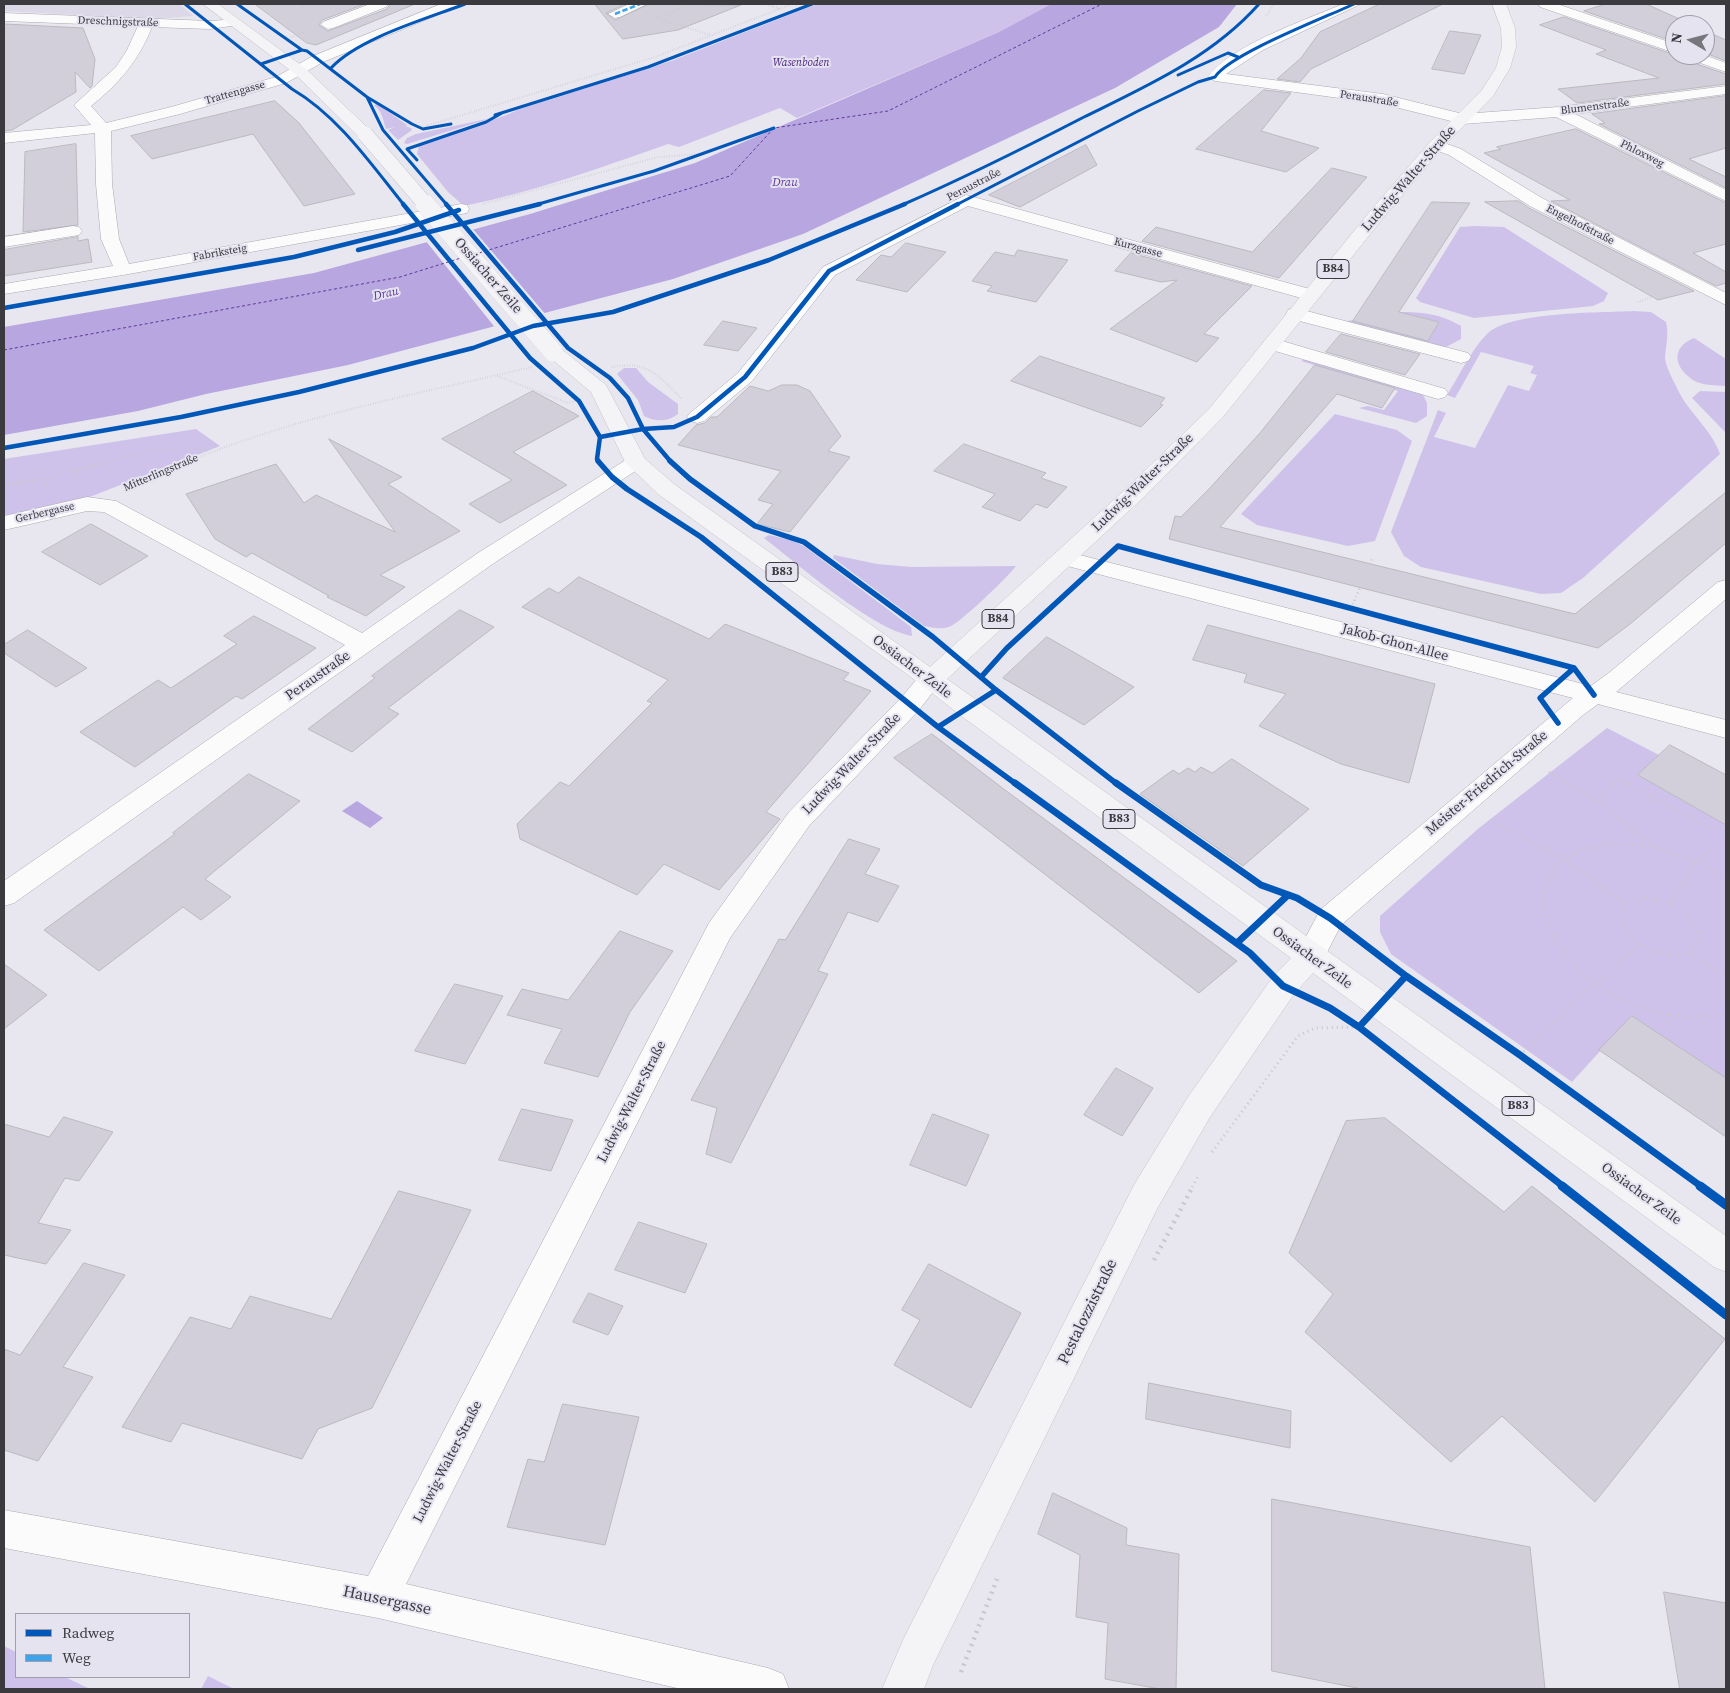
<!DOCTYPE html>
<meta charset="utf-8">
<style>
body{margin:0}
#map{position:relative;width:1730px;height:1693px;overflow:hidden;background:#e8e6ee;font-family:"Source Serif 4",serif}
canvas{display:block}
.frame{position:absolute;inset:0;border:5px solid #3b3a3f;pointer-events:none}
.legend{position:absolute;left:15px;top:1613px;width:175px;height:65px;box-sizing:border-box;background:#e6e3f1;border:1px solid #a29faa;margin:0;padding:6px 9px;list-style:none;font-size:15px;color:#3b3a3f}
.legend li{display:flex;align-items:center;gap:10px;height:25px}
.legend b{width:25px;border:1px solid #a29faa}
.north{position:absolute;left:1665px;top:15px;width:50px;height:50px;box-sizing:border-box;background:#e6e3f1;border:1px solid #a29faa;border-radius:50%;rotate:278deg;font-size:14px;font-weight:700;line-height:20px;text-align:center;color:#3b3a3f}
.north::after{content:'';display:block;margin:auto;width:18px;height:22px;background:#78767c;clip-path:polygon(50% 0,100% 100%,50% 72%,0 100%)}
</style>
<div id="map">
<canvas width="1730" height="1693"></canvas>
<div class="frame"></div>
<ul class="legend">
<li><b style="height:6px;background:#0057b8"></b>Radweg</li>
<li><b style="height:6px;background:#3fa3ec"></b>Weg</li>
</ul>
<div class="north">N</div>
</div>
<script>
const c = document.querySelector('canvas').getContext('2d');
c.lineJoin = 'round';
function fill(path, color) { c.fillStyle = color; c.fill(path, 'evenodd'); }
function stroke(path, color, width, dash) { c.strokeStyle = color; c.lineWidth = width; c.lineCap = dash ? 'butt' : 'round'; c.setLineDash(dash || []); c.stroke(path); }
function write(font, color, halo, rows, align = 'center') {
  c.font = font + ' "Source Serif 4",serif'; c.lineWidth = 4; c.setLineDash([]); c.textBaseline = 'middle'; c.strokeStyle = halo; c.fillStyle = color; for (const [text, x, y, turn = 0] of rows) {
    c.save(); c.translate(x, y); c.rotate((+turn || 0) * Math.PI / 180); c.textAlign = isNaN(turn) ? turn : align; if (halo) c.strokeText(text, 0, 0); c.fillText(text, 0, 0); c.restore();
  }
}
const built = new Path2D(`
 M4,4H179L194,16L156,19L4,11Z`);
const green = new Path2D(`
 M817,4H1051L999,32L797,118L780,108L679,147L668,144C600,168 534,192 464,206L448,192L417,154L419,146C449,128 488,125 520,109L671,61Z
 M377,104L407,125L405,126L411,128L412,130L398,140L388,130L395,127L386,129C383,120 382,111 374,105Z
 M492,118L407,144L404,143L407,138L416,134Z
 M1475,226L1504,227L1608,293L1604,301L1593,306L1474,318L1420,302L1416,298L1460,227Z
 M1633,311L1651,312L1666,322C1669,334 1666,344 1665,357C1665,365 1672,378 1676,386C1687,412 1711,428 1720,454L1583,578L1561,593L1541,594L1421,567L1404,556L1391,532L1438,410L1446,413L1434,437L1475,448L1508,385L1529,391L1537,375L1530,373L1534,366L1481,352L1455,398L1447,395C1458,378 1473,347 1487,334C1510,311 1600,313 1633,311Z
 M1399,312C1423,312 1441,314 1461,326V339L1444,348L1340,322L1354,320L1429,339L1439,322Z
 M1694,338L1726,359V386C1714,385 1698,386 1689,377C1672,363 1674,346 1694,338Z
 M1306,359L1422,393L1427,403V416L1416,423L1359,408L1368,406L1384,410L1398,391L1301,361Z
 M624,368H636L648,382L678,404V414C668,422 655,422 644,416L638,400L617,374Z
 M1700,391L1726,392V433L1692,398Z
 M1335,414L1397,430L1412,441L1375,541L1348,546L1257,525L1241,514Z
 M196,429L220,446L87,498L4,519V459Z
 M769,535L791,540L804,546L911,627L912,636C872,629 799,565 764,538Z
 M834,555L877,564L912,567L1016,566C1008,577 962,621 951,626C943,630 933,628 924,626L833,558Z
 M1607,728L1659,755L1638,775L1726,825V1078L1632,1016L1572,1082L1391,954L1380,932V916L1479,828Z
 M4,1646L16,1652V1677H65L90,1689H4Z
 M208,1676L234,1689H201Z`);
const water = new Path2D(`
 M1051,4H1237L1219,27L1115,88L803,234L673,279L348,365L206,394L138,411L4,435V327L314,273L530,214L695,163L999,32Z
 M357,801L383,818L370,828L342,811Z`);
const pier = new Path2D(`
 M472,228L547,316L497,330L425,240Z`);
const ferry = new Path2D(`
 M479,253L730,176L774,128L888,111L1102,4
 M4,350L400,277L461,258`);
const building = new Path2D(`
 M255,4H365L322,20L319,25L328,31L387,9L390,4H415L316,45L307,43Z
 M595,4H625L606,13L615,20L649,4L741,5L678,30L623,39Z
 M1380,4H1443L1311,69L1300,82L1277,79L1301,58L1320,32Z
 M1606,4H1646L1693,25H1675V42L1584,11Z
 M1564,17L1675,55H1682L1685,60L1726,74V84L1577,103L1558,89L1659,78L1596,54L1606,50L1540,25Z
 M4,24L83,28L95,59L92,86L90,88L75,72L76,92L12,130L4,131Z
 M1450,31L1481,35L1464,74L1432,69Z
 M1705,31L1726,40V61L1705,53Z
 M1264,90L1291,93L1261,131L1319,148L1286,172L1196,149Z
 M1726,96V148L1689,159L1726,177V188L1599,124L1605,123L1592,114Z
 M275,101L299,123L355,194L304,206L253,134L152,159L131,136Z
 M1576,129L1726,203V244L1693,253L1726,272V283L1716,286L1551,201L1570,200L1484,153L1501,149L1497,147Z
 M76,144L78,225L23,232L25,152Z
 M1086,145L1097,165L1020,207L989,195Z
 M1332,168L1367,177L1279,278L1142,241L1156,227L1252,252Z
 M1519,201L1529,208L1694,291L1658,300L1485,202Z
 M1432,202L1470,203L1399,312L1439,322L1428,341L1353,321Z
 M78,237V241L88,239L92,262L4,276V250Z
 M906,243L946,252L907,292L856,280L881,255L891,257Z
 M1018,250L1068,260L1036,302L987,291L992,286L972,281L995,252L1014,256Z
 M1131,253L1252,286L1204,334L1219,338L1197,362L1110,329L1177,280L1161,282L1115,271Z
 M723,321L757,328L738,351L704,345Z
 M1341,334L1420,354L1405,375L1326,352Z
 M1040,356L1165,398L1160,404L1163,405L1141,427L1011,381Z
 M1315,365L1395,388L1382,408L1337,394L1220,527L1575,614L1726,492V543L1630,624L1598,648L1169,539L1175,516L1181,517L1209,489L1260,433Z
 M782,385H797L810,391L841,436L828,451L850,457L790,532L757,524L773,504L758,500L781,471L678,445L696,425L705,423L711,417H717L750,386L768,391Z
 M533,391L579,416L513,452L567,485L500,523L469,504L512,480L442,439Z
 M329,439L402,477L388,484L460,531L380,575L405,587L366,616L327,597L329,596L252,553L246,557L215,539L186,494L276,464L304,503L316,495L395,532Z
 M964,444L1046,473L1041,478L1067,487L1047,508L1036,504L1020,521L982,507L995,494L934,471Z
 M91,524L148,556L100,585L42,552Z
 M579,577L709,639L725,624L849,673L843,680L871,691L766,812L780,819L719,890L664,864L637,895L520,839L517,824L560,782L569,786L652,703L647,701L668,680L522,607L549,588L558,593Z
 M460,610L494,627L388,708L399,714L352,752L308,729L375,678L372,676Z
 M254,616L316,648L242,699L236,696L135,767L80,732L158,680L171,688L237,644L224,636Z
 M1208,625L1435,684L1409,783L1341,764L1259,726L1286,694L1244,682L1247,674L1193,660Z
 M28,630L87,668L56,687L4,653V645Z
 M1047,637L1089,661L1134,687L1084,725L1003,678Z
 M932,734L1005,790L1237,961L1199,993L894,758Z
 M1670,745L1726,775V825L1638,775Z
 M1232,759L1309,809L1243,866L1140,794L1173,770L1179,774L1188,768L1195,772L1201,767L1212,773Z
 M249,774L300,801L205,879L231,897L201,920L183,907L99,971L44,930L175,834L173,833Z
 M849,839L880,849L865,874L899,886L878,922L848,912L818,971L828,974L731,1163L706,1154L717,1108L691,1100L779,939L785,940Z
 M620,931L673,951L630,1012L598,1077L544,1063L562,1029L507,1015L522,989L568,1000Z
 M4,964L47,995L4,1029Z
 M455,984L503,996L465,1064L415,1051Z
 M1632,1016L1726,1078V1137L1599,1050Z
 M1116,1068L1153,1088L1122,1136L1084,1115Z
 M522,1109L573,1120L551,1171L499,1160Z
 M933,1114L989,1135L966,1186L910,1165Z
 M64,1117L113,1132L79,1181L65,1178L38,1223L71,1230L46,1264L4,1255V1124L49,1137Z
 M1385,1118L1504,1212L1532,1186L1725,1339L1595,1502L1502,1416L1451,1462L1305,1332L1333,1294L1289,1253L1346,1121Z
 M399,1191L471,1210L372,1408L318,1429L302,1459L182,1423L171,1442L122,1427L190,1317L231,1329L250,1296L331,1319Z
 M639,1222L707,1244L685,1293L615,1270Z
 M84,1263L125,1275L63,1367L93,1377L38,1461L4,1450V1349L20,1355Z
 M929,1264L1021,1313L971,1408L894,1365L920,1320L902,1310Z
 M589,1293L623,1306L608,1335L573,1322Z
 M1149,1383L1291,1411L1290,1448L1146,1419Z
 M563,1404L639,1417L605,1545L507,1527L528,1459L544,1462Z
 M1053,1493L1127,1528L1126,1545L1179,1554L1176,1689H1160L1105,1679L1108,1623L1076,1617L1080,1555L1038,1534Z
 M1272,1499L1530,1547L1545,1689H1362L1272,1671Z
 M1664,1592L1726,1603V1689H1680Z`);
const pathFar3 = new Path2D(`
 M299,4L309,11
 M764,4L781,9
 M1266,16L1274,4
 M656,18L693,4
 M657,18L710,35
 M291,37L306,32
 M393,128L412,124
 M419,128L655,57L792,4
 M483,204L658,157L703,154
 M1638,302L1652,297
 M612,367C647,360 659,376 682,399
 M497,376L568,403L576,401
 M107,462C142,451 173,444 210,451
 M187,462C297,416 417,394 532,367`);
const pathFar2 = new Path2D(`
 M76,471L79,482
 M44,478L47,489
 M4,485L49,478L111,461
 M127,487L190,461
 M1370,564L1373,557
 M1351,608L1360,588
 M1549,772L1569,784
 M1614,784L1619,779L1628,784`);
const pathFar1 = new Path2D(`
 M1567,783L1596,800L1657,847
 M1626,783L1710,828L1726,829
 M1596,800L1615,783
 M1493,821L1564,859L1627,904
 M1726,879C1684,851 1607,824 1563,862C1553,871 1544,883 1543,897C1542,913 1550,930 1558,943C1591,998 1664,1026 1726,1014
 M1646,898C1670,902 1696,911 1699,939L1692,951C1666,964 1617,943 1621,910L1630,903Z
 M1671,904L1696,861L1726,835
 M1689,953L1726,976
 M1520,1055L1594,984L1640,946
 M1212,1152L1298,1036L1315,1028L1356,1027
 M1192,1187L1199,1175`);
const path = new Path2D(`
 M1154,1260L1193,1186
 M961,1672L997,1579`);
const minor = new Path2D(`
 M370,4H388L386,7L333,28L328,29L321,25L323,22Z
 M441,4H459L457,7L323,62L286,83L180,114L111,131L112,184L119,239L129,264L461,204L467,205L469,209L467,213L123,275L4,294V284L113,266L101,239L96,184L95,133L4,143V133L91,125L74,105L116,67L127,50L138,26L4,21V13L210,21L238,19L240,22L238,25L210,29L152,27C139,60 119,84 91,106L106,123L171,107L276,77L313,56Z
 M629,4H647L620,17L615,18L608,14Z
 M1343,4H1361L1263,50L1226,74L1383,94L1463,114L1558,107L1726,86V94L1575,114L1726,190V201L1556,117L1463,124L1383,104L1215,81L1208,77C1229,46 1308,19 1343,4Z
 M1538,4H1557L1675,44V53L1540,7Z
 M1684,55H1704L1726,63V72L1686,58Z
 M1436,140L1461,149L1542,198L1726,293V305L1530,206L1449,155L1430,148L1428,145L1430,142Z
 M966,195L1317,291L1320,295L1317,299H1305L968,206L835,275L752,381L704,421L697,423L690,421L687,417L690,413L738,373L823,267Z
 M73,226L79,227L82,231L79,235L4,247V237Z
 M1295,308L1468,353L1471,357L1468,361L1461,363L1288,318L1286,314L1288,310Z
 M1272,338L1445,389L1448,393L1445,397L1438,399L1265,348L1262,344L1265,340Z
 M636,456L643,458L647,462L643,466L494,563L14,903L4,906V881L345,645L104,512L87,511L4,530V516L87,497L116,501L362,633L478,553L629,458Z
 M1064,551L1591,686L1610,672L1718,582L1726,580V599L1616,692L1726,720V738L1598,704L1583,715L1341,925L1321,964L1311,968L1301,964L1296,956L1320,910L1573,698L1056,563L1053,558L1056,553Z
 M931,671L940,673L943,679L919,710L809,826L730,938L406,1584L768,1668L783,1674L789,1689H681L378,1618L4,1548V1510L368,1576L709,923L789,812L901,698L922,673Z`);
const major = new Path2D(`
 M203,4H218L305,68L371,131L373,134L371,137H359L295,74Z
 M1492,4H1506L1515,28L1516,47L1510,68L1493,96L1442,148L1384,217L1223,417L1145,496L947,679L1726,1236V1272L1714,1267L1313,973L1294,994L1210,1117L1158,1207L933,1665L924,1689H882L903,1640L1134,1185L1188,1097L1272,978L1291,958L960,715L922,685L658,494L625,462L591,392L543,352L546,348H560L606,385L645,459L674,484L930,667L1129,486L1209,409L1372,209L1430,142L1482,90L1496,68L1502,47L1501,28Z`);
const majorBridgeFar1 = new Path2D(`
 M365,134L426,205`);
const majorBridge = new Path2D(`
 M425,204L553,352`);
const quiet = new Path2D(`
 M615,14L640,4`);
const cyclewayFar4 = new Path2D(`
 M185,4L292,89C338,116 371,164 404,205
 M237,4L302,50
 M261,64L302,50L307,51L367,97L412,124L423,129L451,124
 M331,68C359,38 426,19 465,4
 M1178,75L1228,53L1238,57
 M367,97L383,130L447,205
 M495,115L648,67L812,4
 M417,160L407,149L486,122L502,113
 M535,205L654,171L774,128
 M902,205C964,178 1024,148 1084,117C1147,86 1212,57 1259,4
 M956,205L1138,111L1198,82L1215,77C1230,54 1324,18 1354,4`);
const cyclewayFar3 = new Path2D(`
 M403,204L530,358L579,401L600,437L597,459L599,462
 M446,204L568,348L610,378L628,398L643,429L671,462
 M358,250L540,204
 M4,308L294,257L395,232L459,210
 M600,437L643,429L674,427L697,417L745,377L829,271L958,204
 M4,448L181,417L299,392L473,348L533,326L613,312L769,260L905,204`);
const cyclewayFar2 = new Path2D(`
 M598,461L612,477L627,489L701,537L938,727L1016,784
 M670,461L690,479L755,526L804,542L933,637L996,690L1117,784
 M982,676L1007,648L1118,546L1574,668L1594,695
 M1558,723L1540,698L1574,668
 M938,727L996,690`);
const cyclewayFar1 = new Path2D(`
 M1015,783L1250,953L1283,986L1330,1008L1359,1027L1564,1187
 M1116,783L1261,885L1297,898L1330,918L1406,976L1520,1055L1702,1187
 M1237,943L1287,896
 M1359,1027L1406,976`);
const cycleway = new Path2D(`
 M1562,1186L1726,1315
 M1700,1186L1726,1205`);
const farStreetnames = [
 ["Dreschnigstraße",118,22,2],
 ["Trattengasse",235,93,-16],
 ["Peraustraße",1369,99,9],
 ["Blumenstraße",1595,107,-7],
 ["Phloxweg",1642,154,27],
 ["Peraustraße",974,185,-27],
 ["Engelhofstraße",1580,225,27],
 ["Kurzgasse",1138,248,15],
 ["Fabriksteig",220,253,-10],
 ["Mitterlingstraße",161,473,-23],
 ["Gerbergasse",45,513,-13]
];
const farParknames = [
 ["Wasenboden",801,63]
];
const farWaternames = [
 ["Drau",785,183],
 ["Drau",386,294,-13]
];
const shields = [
 [1333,269,32],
 [782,572,32],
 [998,619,32],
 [1119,819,32],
 [1518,1106,32]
];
const shieldNames = [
 ["B84",1333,269],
 ["B83",782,572],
 ["B84",998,619],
 ["B83",1119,819],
 ["B83",1518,1106]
];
const streetNames = [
 ["Ludwig-Walter-Straße",1409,179,-49],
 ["Ossiacher Zeile",488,276,49],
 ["Ludwig-Walter-Straße",1143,483,-44],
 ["Jakob-Ghon-Allee",1395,643,15],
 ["Ossiacher Zeile",912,667,37],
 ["Peraustraße",318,676,-35],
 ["Ludwig-Walter-Straße",852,764,-46],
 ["Meister-Friedrich-Straße",1487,783,-40],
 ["Ossiacher Zeile",1312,958,36],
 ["Ludwig-Walter-Straße",632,1102,-63],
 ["Ossiacher Zeile",1641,1194,36],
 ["Ludwig-Walter-Straße",448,1462,-63]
];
const nearStreetnames = [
 ["Pestalozzistraße",1088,1312,-64],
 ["Hausergasse",387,1601,12]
];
fill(built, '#dcd8e8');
fill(green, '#cec2eb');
fill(water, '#b8a6e1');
fill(pier, '#e8e6ee');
stroke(ferry, '#5e3998', 1, [3, 2.5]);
fill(building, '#d2cfdb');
stroke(building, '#bab9bf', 1);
stroke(minor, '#aaa9af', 1);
stroke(major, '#c5c4c7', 1);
stroke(pathFar3, '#c8c7ca', 2, [0.5, 2]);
stroke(pathFar2, '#c8c7ca', 2.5, [1, 3]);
stroke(pathFar1, '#c8c7ca', 3, [1, 4]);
stroke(path, '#c8c7ca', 4.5, [2, 5]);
fill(minor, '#fcfbfc');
fill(major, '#f4f3f6');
stroke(majorBridgeFar1, '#c5c4c7', 16, []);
stroke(majorBridge, '#c5c4c7', 19, []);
stroke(majorBridgeFar1, '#f4f3f6', 15);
stroke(majorBridge, '#f4f3f6', 19);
stroke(quiet, '#3fa3ec', 2.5, [5.5, 2.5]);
stroke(cyclewayFar4, '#0057b8', 3);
stroke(cyclewayFar3, '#0057b8', 4.5);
stroke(cyclewayFar2, '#0057b8', 5.5);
stroke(cyclewayFar1, '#0057b8', 7);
stroke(cycleway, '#0057b8', 9);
write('11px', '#3b3a3f', '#e6e3f1', farStreetnames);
write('italic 11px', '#471e7d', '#e6e3f1', farParknames);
write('italic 12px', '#5e3998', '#e6e3f1', farWaternames);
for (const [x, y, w] of shields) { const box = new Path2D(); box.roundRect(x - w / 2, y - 9.5, w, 19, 4); c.fillStyle = '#e6e3f1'; c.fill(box); stroke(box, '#3b3a3f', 1); }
write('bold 12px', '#3b3a3f', null, shieldNames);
write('14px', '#3b3a3f', '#e6e3f1', streetNames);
write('16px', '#3b3a3f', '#e6e3f1', nearStreetnames);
</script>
